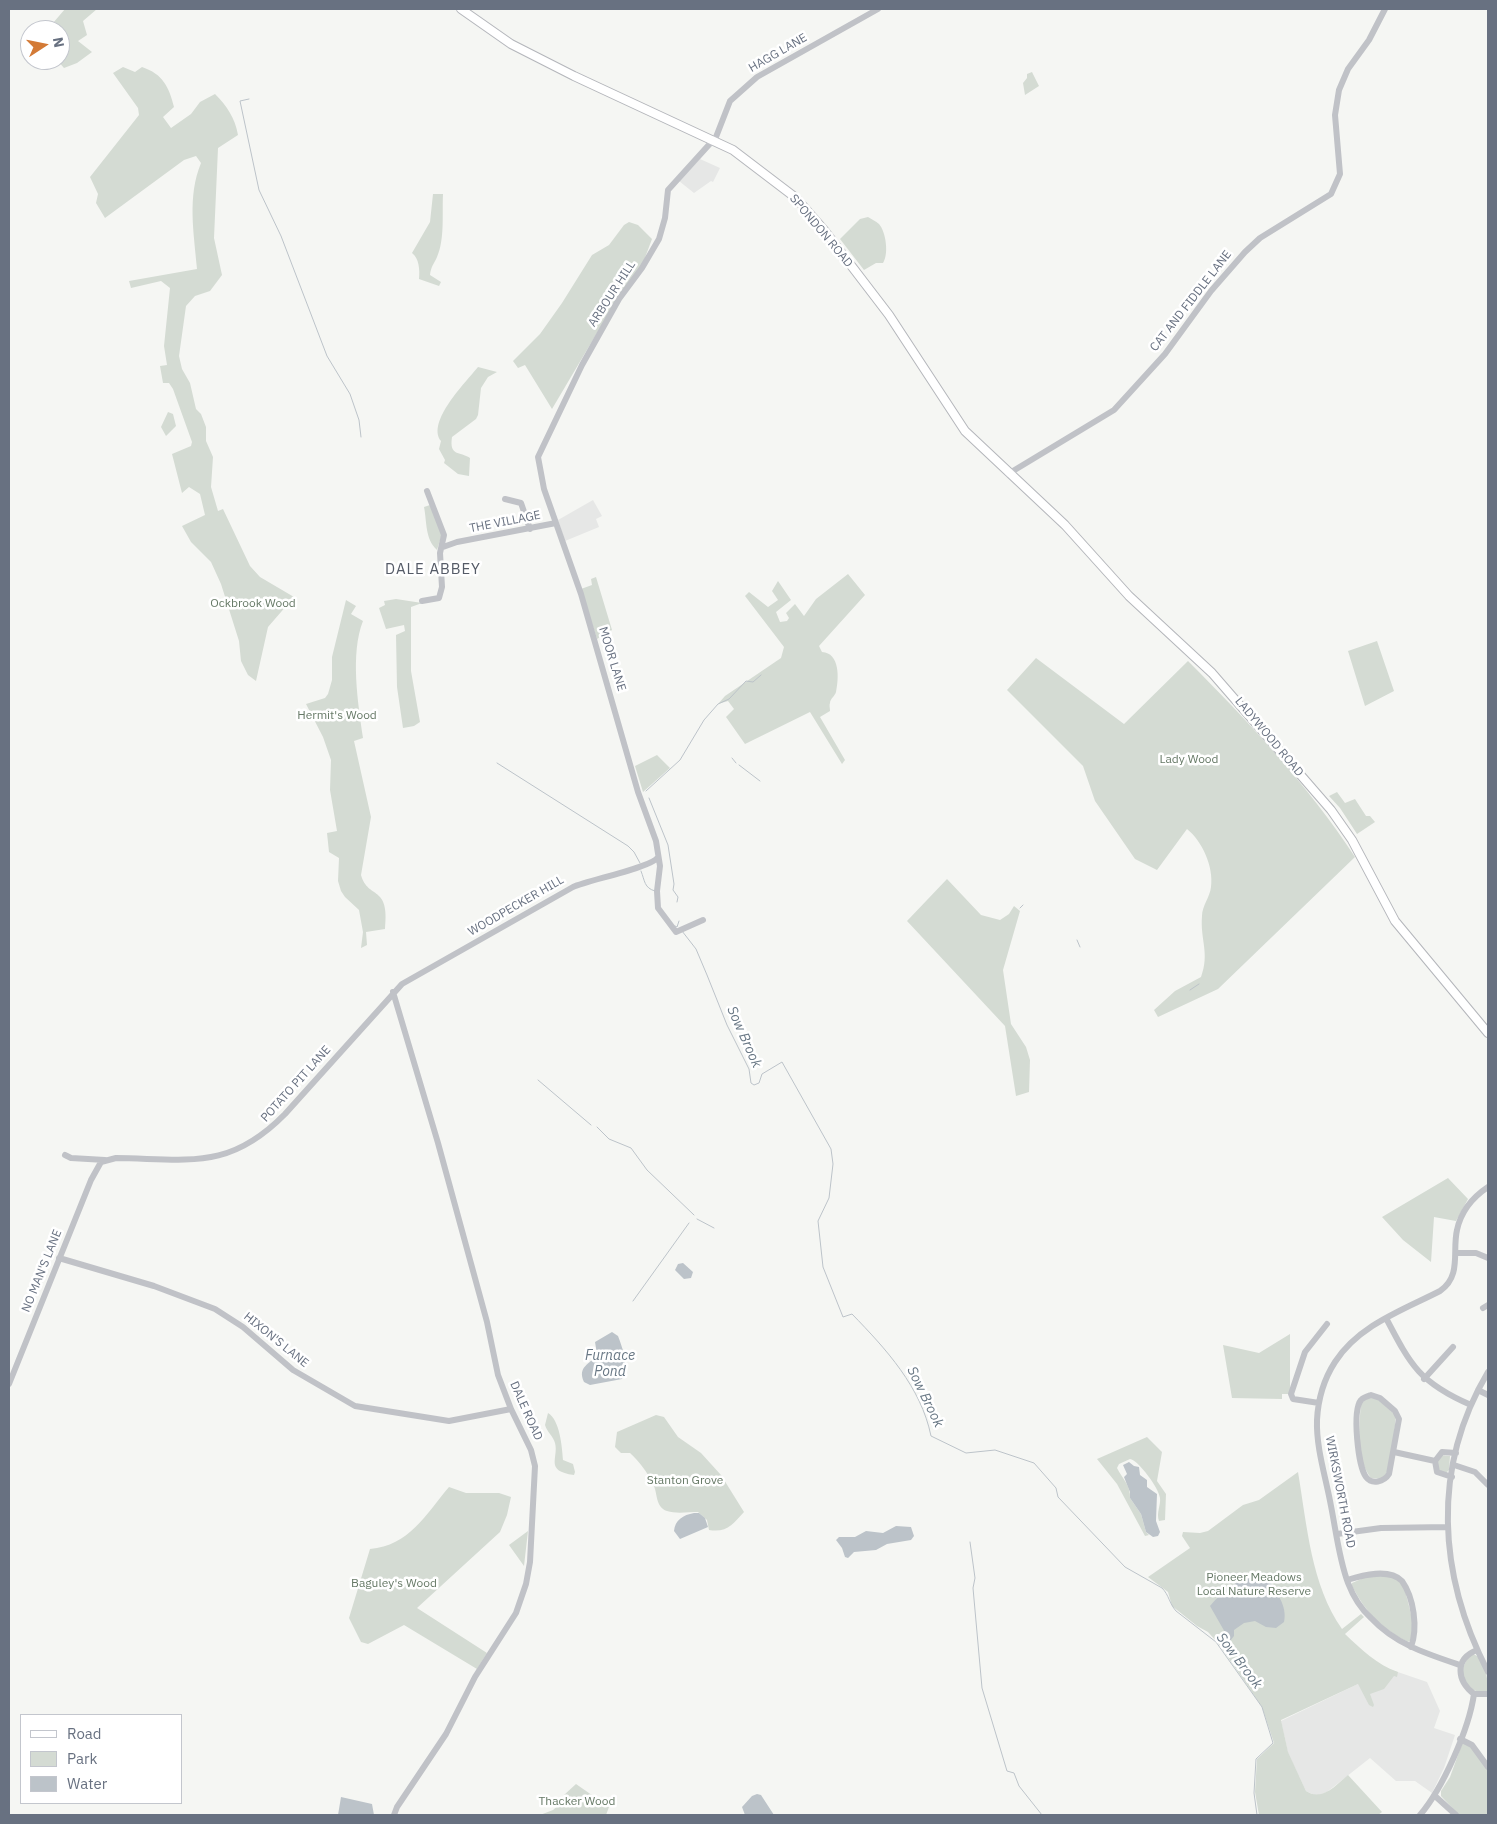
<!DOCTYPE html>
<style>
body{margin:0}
#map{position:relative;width:1497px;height:1824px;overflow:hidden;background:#f5f6f3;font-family:"IBM Plex Sans",sans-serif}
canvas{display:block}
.frame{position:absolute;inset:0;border:10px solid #687181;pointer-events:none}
.legend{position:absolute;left:20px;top:1714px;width:162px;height:90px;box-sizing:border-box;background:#fff;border:1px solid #c3c6cd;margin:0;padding:6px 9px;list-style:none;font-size:15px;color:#687181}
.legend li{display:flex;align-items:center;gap:10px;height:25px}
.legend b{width:25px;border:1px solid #c3c6cd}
.north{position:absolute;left:20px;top:20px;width:50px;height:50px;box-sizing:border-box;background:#fff;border:1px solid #c3c6cd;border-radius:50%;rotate:79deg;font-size:14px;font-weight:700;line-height:20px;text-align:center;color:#687181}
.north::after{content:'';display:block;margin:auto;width:18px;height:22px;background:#d37a36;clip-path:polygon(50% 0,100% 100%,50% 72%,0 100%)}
</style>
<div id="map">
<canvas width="1497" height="1824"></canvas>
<div class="frame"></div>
<ul class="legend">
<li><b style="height:6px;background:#fff"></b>Road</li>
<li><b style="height:14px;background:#d4dbd3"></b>Park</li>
<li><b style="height:14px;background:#bcc3c9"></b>Water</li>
</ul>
<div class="north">N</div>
</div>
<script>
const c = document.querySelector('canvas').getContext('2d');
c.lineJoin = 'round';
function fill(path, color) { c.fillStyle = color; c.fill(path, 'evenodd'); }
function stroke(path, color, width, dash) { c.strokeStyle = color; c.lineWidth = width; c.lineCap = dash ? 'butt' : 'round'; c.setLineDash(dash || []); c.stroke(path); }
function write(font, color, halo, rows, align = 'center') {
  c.font = font + ' "IBM Plex Sans",sans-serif'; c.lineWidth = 5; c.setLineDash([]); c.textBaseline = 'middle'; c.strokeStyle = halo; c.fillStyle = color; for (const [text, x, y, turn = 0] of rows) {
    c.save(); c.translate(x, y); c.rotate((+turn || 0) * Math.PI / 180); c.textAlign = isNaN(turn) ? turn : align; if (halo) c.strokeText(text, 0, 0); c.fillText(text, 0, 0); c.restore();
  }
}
const built = new Path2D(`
 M700,159L720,168L713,182L711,181L694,193L679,181Z
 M593,500L602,516L596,519L599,527L565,541L558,520Z
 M1389,1669L1427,1682L1440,1711L1434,1728L1455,1735L1444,1768L1432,1793L1415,1781H1396L1370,1758L1327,1792L1316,1796L1306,1791L1288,1753L1281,1721Z`);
const green = new Path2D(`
 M65,9H97L83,21L87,35L78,41L92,52L77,63L64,68L57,60H60V30H47Z
 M123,67L135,72L142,67C163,74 169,87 174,107L163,117L171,128L191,114L200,102L215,94C227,106 235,118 238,135L218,148L214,238L222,275L210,291L195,296L186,306L179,356L182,369L190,383L196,409L201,414L206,427V441L213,457L211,487L218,511L223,509L250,566L260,577L294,597L268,627L256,681L248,675L241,661L239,641L221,584L211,562L191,542L182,526L205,515L200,494L189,487L182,493L172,454L191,446L192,442L173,389L169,383H163L160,366L167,365L164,346L170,288L161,281L131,288L129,281L197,269C194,233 187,197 201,163L196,156L184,160L105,218L96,203L98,194L90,177L139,115L138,108L113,73Z
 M1032,72L1039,86L1025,95L1023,83L1027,78V74Z
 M433,194H443C442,213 445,239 437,257C434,264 431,266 430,275L441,282L439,286L419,279C420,270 419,258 412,253L430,222Z
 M868,217C871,219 876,221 879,224C886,232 889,254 883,263H876L864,270L840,239L860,219Z
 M629,222L638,225L652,239L643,263L604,321L552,409L525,365L518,368L513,361L540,334L562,303L592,255L609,245L624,225Z
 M478,367L497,372L488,377L481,388L478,415L476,419L452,437C449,457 460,451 470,458L469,476L458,474L444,463L445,460L439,449L441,441C426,422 466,382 478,367Z
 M168,412L173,414L176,426L166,436L161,427Z
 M430,505L442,534L437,550C425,539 427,522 424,507Z
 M848,574L865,595L819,646L822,652C840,653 839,678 836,692C835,696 830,699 830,703C829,705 830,708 830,711L820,717L845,760L842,764L810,712L745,744L726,717L734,709L728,701L718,704L725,696L781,658L784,647L745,596L749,592L768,607L778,600L772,591L778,581L791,600L776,612L780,622L787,621L789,618L786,613L795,604L804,616L816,599Z
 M596,577L612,630L597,639L581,589L592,585L591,579Z
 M396,599L422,603L411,607V671L420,722L414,726L403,728L397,687L396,635L405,631L404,625L386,629L379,608L385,605L384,601Z
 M346,600L356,606L351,614L363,621C350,654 358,703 363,738L354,741L371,817L361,875C368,900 390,884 385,929L366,932L367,945L361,948L363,932L359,910L345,897L341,891L338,881L339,858L329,852L327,833L337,831L330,790L331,760L323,737L306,704L325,698L328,694L332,680V657Z
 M1377,641L1394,691L1365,706L1348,651Z
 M1036,658L1124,724L1188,661C1248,721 1308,785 1355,857L1218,989L1158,1017L1154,1010L1175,991L1201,977C1210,953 1200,940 1202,916C1202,906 1210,897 1211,887C1214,867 1202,841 1187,829L1157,870L1135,859L1095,801L1083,766L1007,690Z
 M657,755L670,768L643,792L635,766Z
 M1337,792L1345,803L1355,799L1366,816H1370L1375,822L1357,834L1340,808L1329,796Z
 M947,879L981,915L1000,920L1009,914L1014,906L1020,911L1003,970L1011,1024L1026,1047L1030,1060L1029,1092L1016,1096L1005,1026L907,921Z
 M1448,1178L1468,1199L1456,1221L1434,1217L1431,1262L1403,1240L1382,1217Z
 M1290,1334V1394H1282V1399L1232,1398L1223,1345L1259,1353Z
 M1369,1397L1377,1398L1396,1416L1391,1465L1383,1479L1371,1478C1356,1459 1359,1427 1361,1403Z
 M548,1413C560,1420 562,1447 563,1460L573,1464L575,1472L574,1475C544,1471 559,1458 555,1443C553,1436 547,1432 545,1425Z
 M656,1415L664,1417L678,1437L701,1453L721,1475L744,1512C733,1524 727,1533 709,1530L707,1520L698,1512C688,1512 676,1514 667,1511C655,1507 658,1493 653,1484C648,1473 639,1461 630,1453H621L615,1447L617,1432Z
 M1147,1437L1162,1452L1157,1481L1166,1494L1165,1520L1159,1521C1156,1513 1161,1505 1160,1498C1159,1488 1138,1460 1130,1459L1119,1464L1117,1468C1122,1478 1131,1486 1130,1498L1141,1514L1146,1532L1149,1535L1145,1536L1117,1484L1097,1459Z
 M1440,1455L1450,1456L1449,1470L1446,1473L1439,1470L1437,1461Z
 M1298,1472C1307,1525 1311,1585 1342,1629L1361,1614L1364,1617L1345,1634C1361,1649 1377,1665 1398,1672L1397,1677L1394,1676L1384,1689L1370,1694L1374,1705L1373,1707L1369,1705L1358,1684L1281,1720L1288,1752L1306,1791C1322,1802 1336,1785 1348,1775L1382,1812L1378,1815H1259L1255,1792L1257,1759L1274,1743L1262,1707L1218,1643L1208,1632L1197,1626L1172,1606L1168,1592L1148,1577L1190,1548L1182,1536L1183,1532L1200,1533L1208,1531L1243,1505L1259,1500Z
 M449,1487L466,1493H499L511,1497L507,1515L500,1532L417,1608L487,1653L477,1669L404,1625L368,1644L361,1642L349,1618L370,1549C409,1546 426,1514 449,1487Z
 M528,1531L524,1566L509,1545Z
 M1368,1576H1389L1398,1579L1405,1590L1414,1626L1411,1640L1408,1642C1380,1627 1367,1614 1352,1586V1583Z
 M1473,1654C1486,1659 1488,1680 1488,1692C1469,1692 1469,1688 1461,1672L1469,1655Z
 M1465,1743L1469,1744L1488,1769V1815H1459L1441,1796V1791L1450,1777L1462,1744Z
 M576,1784L609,1807L606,1815H540L553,1810L564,1800V1795Z`);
const water = new Path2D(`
 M683,1263L693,1272L691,1278L684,1279L675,1270L678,1264Z
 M612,1332L618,1336C623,1349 629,1366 622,1379L590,1385L584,1382C577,1366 590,1365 597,1354L595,1342Z
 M1129,1462L1134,1466L1139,1467L1140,1475L1147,1480V1487L1157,1494L1156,1521L1160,1532L1158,1536L1153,1537L1146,1532L1141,1514L1130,1498V1492L1124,1477L1127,1474L1123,1465Z
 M694,1513H699L705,1518L708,1527L680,1539L674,1531C675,1520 683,1515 694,1513Z
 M896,1526L911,1527L914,1536L911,1540L887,1544L876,1550L854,1552L848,1558L845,1557L842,1548L836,1540L839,1537H855L866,1531L883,1533Z
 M1255,1576L1267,1578C1276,1590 1288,1607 1284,1622L1276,1628L1266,1627L1255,1621L1244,1623L1234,1630V1636L1230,1641L1210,1606C1222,1592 1236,1580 1255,1576Z
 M757,1794L761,1795L774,1815H745L742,1807L752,1796Z
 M341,1797L372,1804L374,1815H338Z`);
const stream = new Path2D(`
 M249,99L240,101L259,190L281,236L327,356L350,394L359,420L361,437
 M732,758L736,763
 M497,763L628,846L634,852L640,863
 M739,765L760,781
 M646,791L680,760L704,720L718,704L729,699L746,681L753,682L761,675
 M649,798L668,845L674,884L673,890L678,897L677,902
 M641,871C645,881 644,888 655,891
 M1020,908L1023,905
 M675,926L677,927L679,921
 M682,931L696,949L707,975L727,1025L749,1069L751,1083L754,1085L759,1083L762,1074L782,1062L831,1149L833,1164L829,1198L818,1221L823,1267L843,1317L852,1314C886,1349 921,1387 931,1436L966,1453L995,1450L1034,1463L1056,1488L1058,1497L1125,1567L1162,1588C1169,1595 1169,1603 1176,1611L1216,1642L1262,1707L1273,1743L1256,1759L1254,1793L1257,1815
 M1077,940L1080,947
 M1190,990L1199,984
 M538,1080L591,1125
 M597,1127L609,1139L631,1148L647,1170L694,1215
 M697,1219L714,1228
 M633,1301L689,1223
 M970,1542L975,1578L973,1588L982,1688L1007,1771L1014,1773L1019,1786L1042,1815
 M1222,1638L1226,1635`);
const minor = new Path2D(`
 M1008,474L1114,410L1165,354L1211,291L1245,252L1260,238L1331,194L1340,174L1335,115L1339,90L1348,69L1369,40L1385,9
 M505,499L521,503L530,529
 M443,547L457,542L556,523
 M422,601L439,598L442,587L440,553L444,535L427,491
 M703,920L676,932L658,908L657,891L660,866L656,841L638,792L581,594L544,489L538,457L582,365L619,299L642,268L659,239L665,218L668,190L716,137L730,101L757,77L878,9
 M393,992L438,1143L487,1322L498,1375L511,1409L531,1450L535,1466L530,1562L526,1584L516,1613L475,1677L446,1734L397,1807L394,1815
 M65,1155L71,1158L105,1160
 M1456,1253H1476L1488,1258
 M59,1258L154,1286L215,1309L243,1327L293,1370L355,1406L449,1421L511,1409
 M1483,1308L1488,1305
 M1386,1318C1411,1366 1420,1383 1471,1405
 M1488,1372C1431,1468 1438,1575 1488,1672
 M1424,1379L1453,1347
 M9,1384L91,1180L101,1162L116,1158C189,1159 229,1171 285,1114L402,984L573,887C589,880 653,867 658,857
 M1478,1390L1488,1395
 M1371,1395L1380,1398L1395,1411L1399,1419L1389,1474C1384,1482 1372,1485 1366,1477C1358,1466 1352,1411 1361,1400C1364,1397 1368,1396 1371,1395Z
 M1319,1403L1293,1399L1291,1394L1305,1352L1327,1324
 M1394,1452L1435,1461
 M1454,1465L1475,1472L1488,1485
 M1452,1477L1437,1472L1435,1461L1442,1452L1456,1453
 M1337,1534L1381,1528L1448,1527
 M1347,1580C1363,1575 1389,1568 1402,1581C1414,1598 1418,1628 1411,1647
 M1477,1650C1454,1659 1457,1681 1474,1694H1488
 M1460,1665C1427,1654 1395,1644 1371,1618C1361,1609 1353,1596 1348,1583C1339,1559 1336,1531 1331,1506C1326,1478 1316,1448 1317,1420C1318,1400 1324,1379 1335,1362C1359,1325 1403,1310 1440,1291C1462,1276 1452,1251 1457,1230C1461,1211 1473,1197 1488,1187
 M1460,1739L1472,1745L1488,1767
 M1435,1796L1456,1815
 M1420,1815C1443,1788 1469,1729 1474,1694`);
const major = new Path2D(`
 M461,9L511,44L574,76L733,150L796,198L824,230L889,315L965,431L1065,525L1129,596L1212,673L1331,810L1352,840L1395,921L1488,1033`);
const streetNames = [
 ["HAGG LANE",778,53,-30],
 ["SPONDON ROAD",821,231,50],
 ["ARBOUR HILL",612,294,-57],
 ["CAT AND FIDDLE LANE",1191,301,-52],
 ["THE VILLAGE",505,522,-11],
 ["MOOR LANE",612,659,73],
 ["LADYWOOD ROAD",1269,737,50],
 ["WOODPECKER HILL",516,906,-30],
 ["POTATO PIT LANE",296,1084,-48],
 ["NO MAN'S LANE",42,1271,-68],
 ["HIXON'S LANE",276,1340,39],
 ["DALE ROAD",526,1411,66],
 ["WIRKSWORTH ROAD",1340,1492,79]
];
const parkNames = [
 ["Ockbrook Wood",253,604],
 ["Hermit's Wood",337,716],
 ["Lady Wood",1189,760],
 ["Stanton Grove",685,1481],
 ["Pioneer Meadows",1254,1578],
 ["Local Nature Reserve",1254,1592],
 ["Baguley's Wood",394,1584],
 ["Thacker Wood",577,1802]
];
const waterNames = [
 ["Sow Brook",744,1037,66],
 ["Furnace",610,1356],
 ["Pond",610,1372],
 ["Sow Brook",925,1397,64],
 ["Sow Brook",1239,1661,53]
];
const quarterNames = [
 ["DALE ABBEY",433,570]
];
fill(built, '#e6e7e6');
fill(green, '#d4dbd3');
fill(water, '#bcc3c9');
stroke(stream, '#bcc3c9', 1);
stroke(major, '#b4b6bb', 10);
stroke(minor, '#c0c2c7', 6);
stroke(major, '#fff', 8);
write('12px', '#687181', '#fff', streetNames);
write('12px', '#667966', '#fff', parkNames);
write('italic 14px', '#697885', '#fff', waterNames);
c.letterSpacing = '1px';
write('15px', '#555b67', '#fff', quarterNames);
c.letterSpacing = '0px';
</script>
